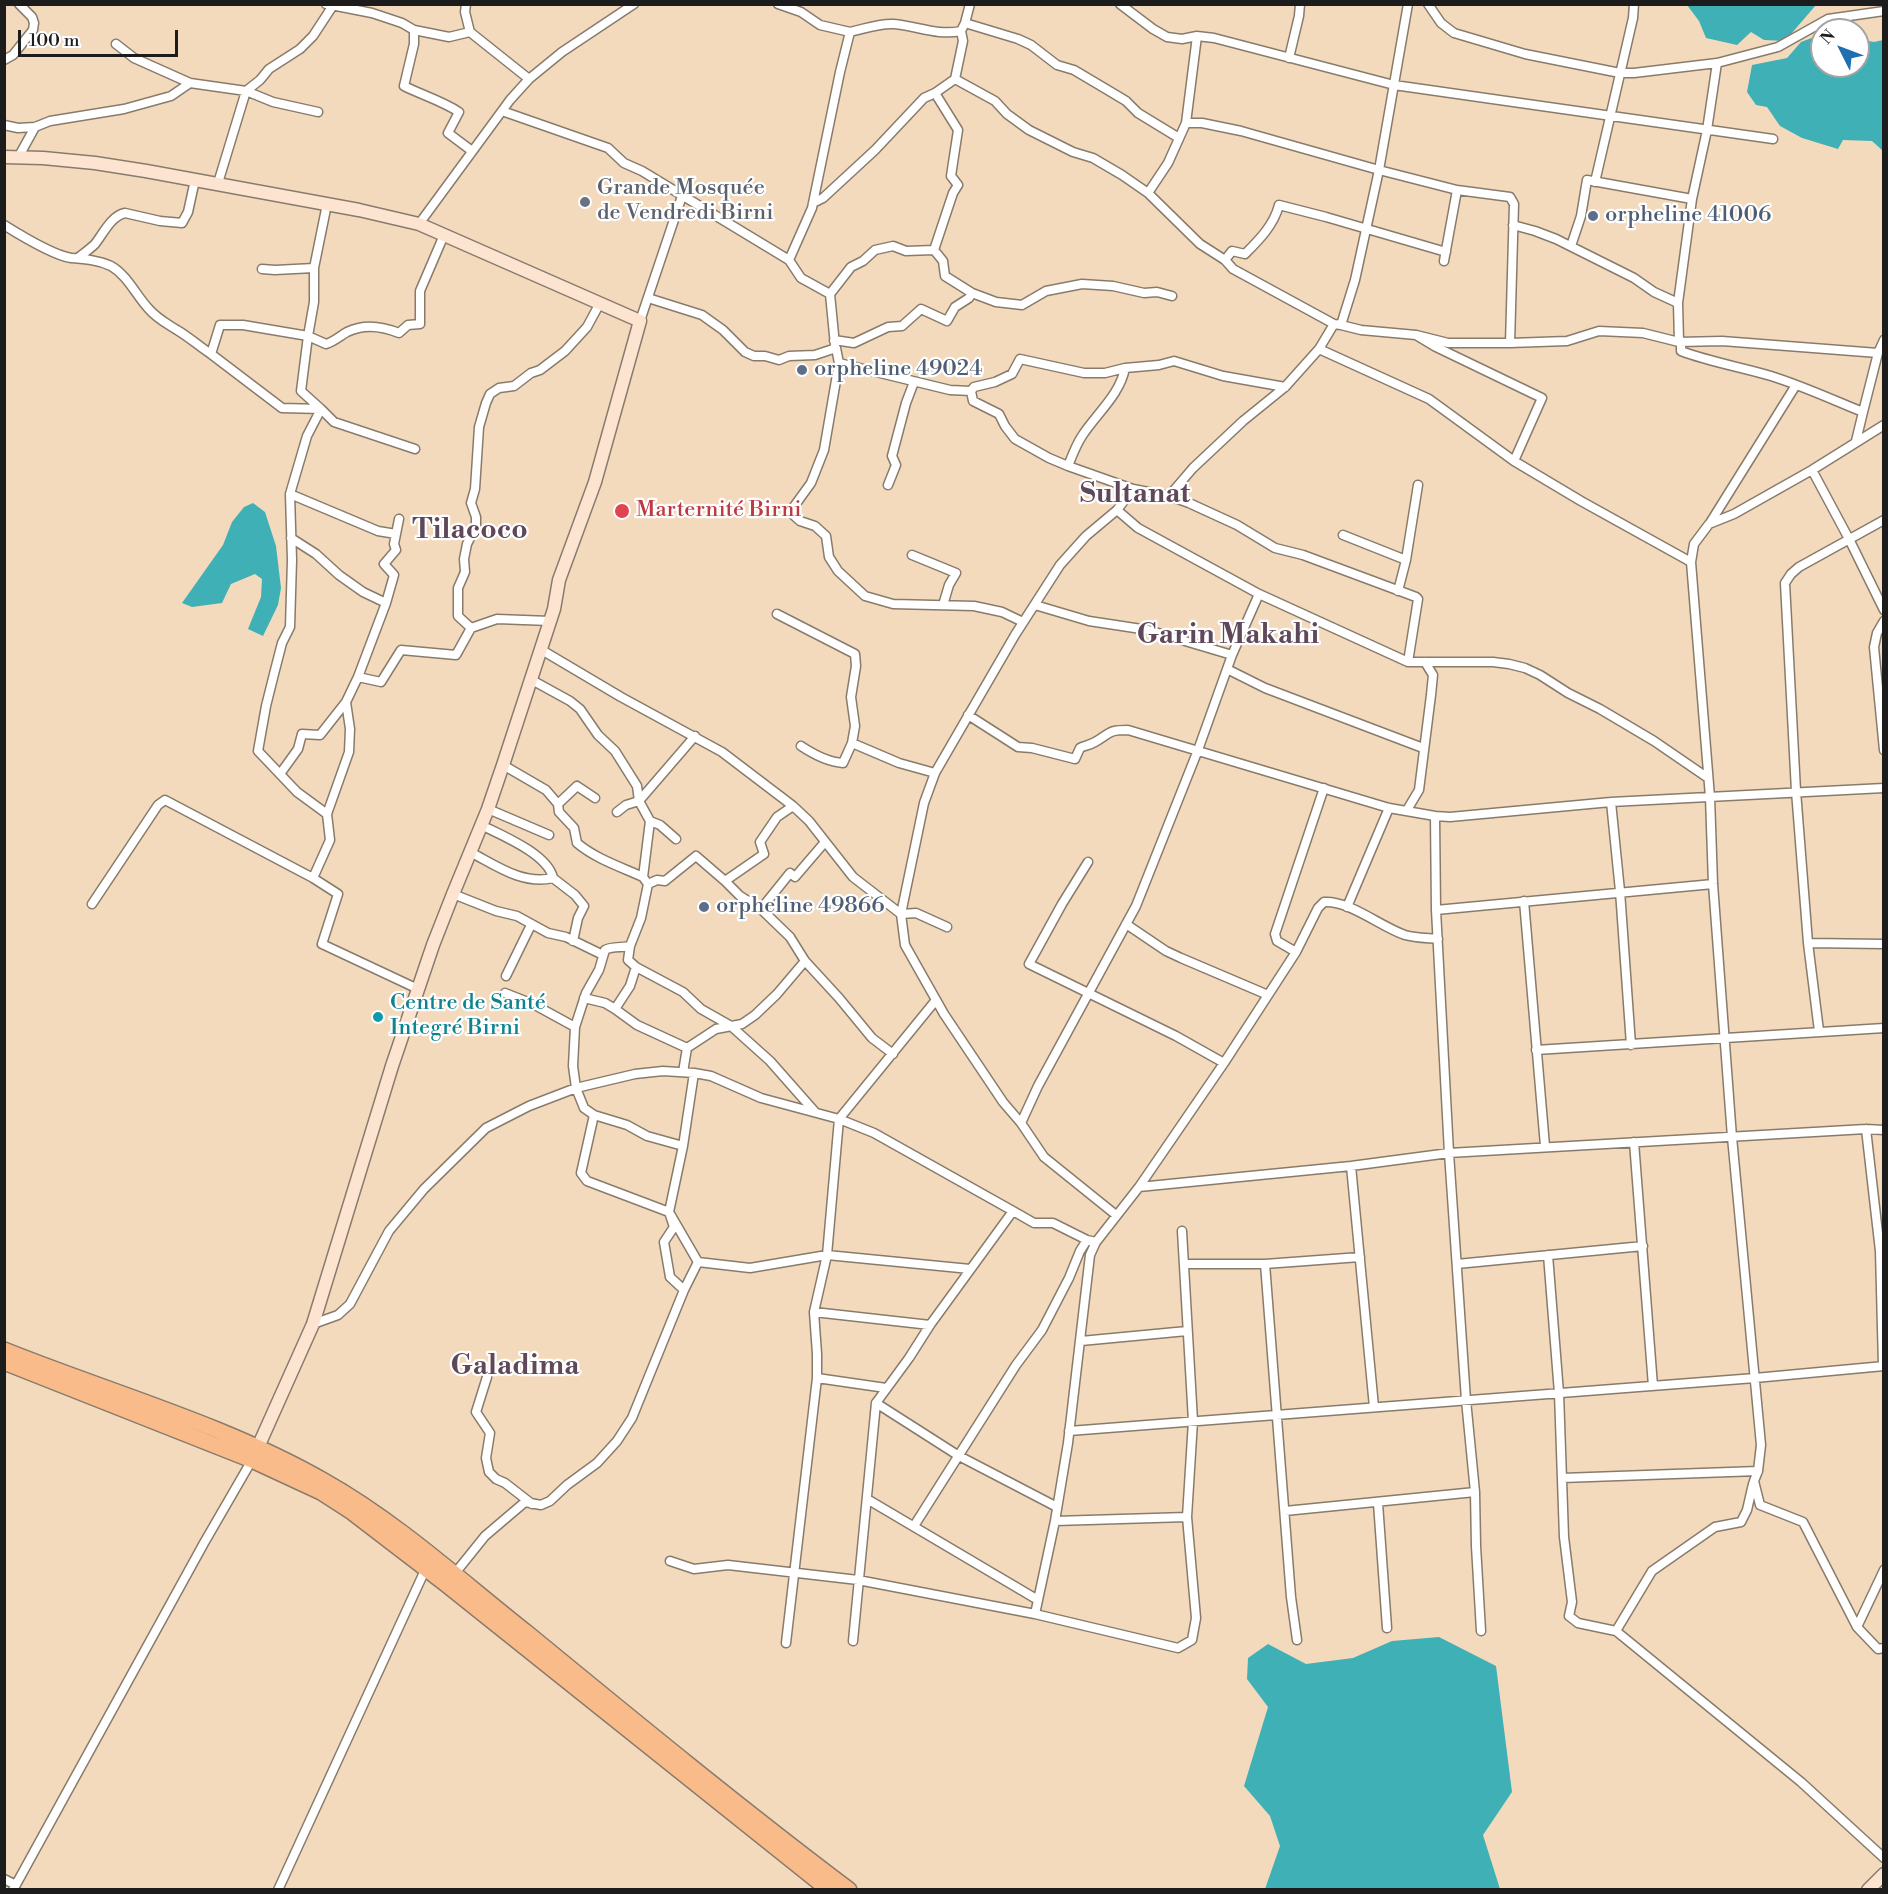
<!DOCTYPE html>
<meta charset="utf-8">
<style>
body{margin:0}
#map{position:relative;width:1888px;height:1894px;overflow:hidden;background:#f4dabd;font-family:"Libre Bodoni",serif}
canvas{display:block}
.frame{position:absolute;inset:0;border:6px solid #1c1c1c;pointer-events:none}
.north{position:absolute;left:1810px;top:18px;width:60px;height:60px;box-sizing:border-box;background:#fff;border:2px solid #a4a4a4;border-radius:50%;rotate:312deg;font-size:16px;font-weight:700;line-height:24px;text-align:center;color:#1c1c1c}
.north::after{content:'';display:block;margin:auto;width:21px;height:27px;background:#1f6fb2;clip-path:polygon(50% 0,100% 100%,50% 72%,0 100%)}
.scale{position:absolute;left:18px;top:30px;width:160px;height:27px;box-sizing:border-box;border:3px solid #1c1c1c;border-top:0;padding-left:8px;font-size:18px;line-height:21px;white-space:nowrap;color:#1c1c1c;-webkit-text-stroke:4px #fff;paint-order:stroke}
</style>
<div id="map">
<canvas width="1888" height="1894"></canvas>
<div class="frame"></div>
<div class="north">N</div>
<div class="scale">100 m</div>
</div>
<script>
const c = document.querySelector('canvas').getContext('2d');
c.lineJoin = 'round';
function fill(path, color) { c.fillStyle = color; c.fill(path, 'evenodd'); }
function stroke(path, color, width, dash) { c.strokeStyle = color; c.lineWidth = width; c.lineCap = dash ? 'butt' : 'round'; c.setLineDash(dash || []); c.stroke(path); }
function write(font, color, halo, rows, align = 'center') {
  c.font = font + ' "Libre Bodoni",serif'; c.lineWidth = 4.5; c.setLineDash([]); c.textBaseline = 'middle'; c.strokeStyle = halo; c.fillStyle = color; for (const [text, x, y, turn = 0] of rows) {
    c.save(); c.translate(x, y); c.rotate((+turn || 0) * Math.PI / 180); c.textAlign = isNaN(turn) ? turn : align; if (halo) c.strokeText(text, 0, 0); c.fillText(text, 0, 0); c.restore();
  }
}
const water = new Path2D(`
 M1687,5H1816L1785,41L1764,40L1751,32L1737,45L1706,38L1699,21Z
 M1822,34V66H1858V39L1874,42L1883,40V151L1872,141L1843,140L1838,149L1802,138L1780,126L1767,107L1756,105L1747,92L1752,65L1787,58L1801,42Z
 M253,503L265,512L276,546L281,588L278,605L263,636L248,629L261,597L262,579L255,574L231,584L222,603L192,607L182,603L223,545L232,522L244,507Z
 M1439,1637L1496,1666L1512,1792L1483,1835L1500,1889H1265L1280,1846L1270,1816L1244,1786L1268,1707L1247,1679L1248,1658L1268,1644L1306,1664L1353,1658L1392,1641Z`);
const street = new Path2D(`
 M326,4L372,13L402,23L414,30L449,37L470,32
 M466,4L465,12L470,32L529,79
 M970,4L965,23L961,31L963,41L955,79L995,101L1007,114L1029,130L1073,152L1093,158L1122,175L1148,193L1200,244L1225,260L1233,269L1334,324
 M1120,4L1153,29L1167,37L1182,39L1197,36L1214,38L1394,85L1773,139
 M1428,4L1441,23L1454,33L1525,54L1620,73H1634L1717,63L1778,47L1828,19L1884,11
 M965,23L1018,39L1031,45L1057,65L1074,70L1106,89L1126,101L1138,113L1179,138
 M414,30V44L404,86C422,95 442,101 459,112L448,133L472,151
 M850,32C864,29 879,23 894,24C917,26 938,36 961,31
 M116,44L134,58L190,83L246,91L273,102L318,112
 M1289,58L1299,16L1300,4
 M4,60L13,55L33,30L34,23L32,17L19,4
 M502,111L608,148L624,163L642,171L789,260L812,208L840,72L850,32L820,25L801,12L778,4
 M1186,123L1197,36
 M4,125L18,128L35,127L50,121L124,109L171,96L190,83
 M19,156L35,127
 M1595,182L1633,18L1634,4
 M218,183L246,91L260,80L269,69L300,49L313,36L332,7
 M1148,193L1168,163L1186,123H1202L1241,131L1379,170L1457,190L1510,197L1514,204L1510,343
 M813,203L823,198L875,150L924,98L935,93L955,79
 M419,224L510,100L529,79L562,52L634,4
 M4,225C20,235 52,255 71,258C84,259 98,260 111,266C127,275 136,295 148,308C156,318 166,323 177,330C189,337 200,347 211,354L220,325H243L308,336L314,302V268L327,204
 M1513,225L1535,231L1556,239L1634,278L1654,292L1678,303L1679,342
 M1571,246L1581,216L1587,180L1692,199
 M934,250L953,193L958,185L951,176L958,130L935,93
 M79,257C84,253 90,249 95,244C103,234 111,216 125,213L160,221L182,223L188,212L195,180
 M789,260L801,278L830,294L851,267L863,261L875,250L893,246L906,251L934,250L943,261L945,276L972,293L996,302L1022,305L1046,291L1082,284L1113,286L1144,293L1157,292L1172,296
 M1225,260L1232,251L1245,254C1259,240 1274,225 1279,205L1326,217L1446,252
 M1444,261L1457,190
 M262,269L275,270L314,268
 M830,294L835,345
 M648,298L702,315L723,330L745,352L754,356H765L779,360L789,356L815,355L836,348L839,363
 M1678,303L1692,199L1707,130L1717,63
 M640,321L682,196
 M1341,325L1361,330L1416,335L1436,347L1542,398L1514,461
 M1416,335L1448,343H1510L1567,341L1599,331L1643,333L1679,342L1722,341L1878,353
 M834,340L854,343L888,327L902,326L921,309L947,321L955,307L969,298L972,293
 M1681,341V351C1710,362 1741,367 1771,376C1803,386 1833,400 1863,412L1856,441
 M1319,349L1429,399L1514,461L1581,501L1691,562
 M211,354L282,408L321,409L334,422L415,449
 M971,391L973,401L999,414L1005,426L1015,439L1049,458L1068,466L1133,489
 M1863,412L1878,353L1884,340
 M1068,466C1072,456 1076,445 1082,436C1096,414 1120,395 1125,368
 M1812,470L1849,539L1884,610
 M888,485L896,465L892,456L906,403L914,382
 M290,494L378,531L396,534
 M1169,496L1193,468L1243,421L1285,387L1319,349L1334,324L1341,325L1355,280L1379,170L1408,4
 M1710,523L1796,385
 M1343,535L1406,560
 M291,538L316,554L339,575L363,592L386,603
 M912,555L956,573L949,585L943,605
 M1398,591L1406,560L1418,485
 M1035,605L1089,621L1148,630L1232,655
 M777,614L855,654L856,666L851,697L855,726L852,743L843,763C828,762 813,754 801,746
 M1884,621L1877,633L1874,647L1884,750
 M1023,622L1002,612L974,606L893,604L865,596L838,571L829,557L826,536L815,526L800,521L790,512L811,483L824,450L839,363L950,390L971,391L974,387L995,382L1012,374L1020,359L1084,373H1105L1125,368L1159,365L1174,361L1223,376L1285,387
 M471,628L458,616V588L465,572L464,559L467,544L476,526V517L471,503L475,489L479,427L486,403L490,394L499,388L514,386L531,373L540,370L565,351L587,327L600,303
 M540,649L621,697L722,752L793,806L809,821L853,877L901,914L905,945L944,1014L1003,1102L1021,1123L1044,1157L1116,1215
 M1408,662H1493L1509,664L1525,668L1540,675L1568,693L1600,709L1654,741L1708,778
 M1227,669L1265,688L1423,748
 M358,677L381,682L401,650L456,655L471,628L497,619L550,621
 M530,679L570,701L580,709L598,735L615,751L637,786L639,801L650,821L643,877
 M968,715L1018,747L1032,748L1075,759L1080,748C1084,746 1090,745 1095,742C1111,733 1107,730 1128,730L1389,808L1435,816L1450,817L1611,802L1884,788
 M852,743L899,763L935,773
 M503,765L546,790L558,804L559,812L574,828L577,843C596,859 621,867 643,877L648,884L641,918L630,946C622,948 612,946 605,950L599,970L586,993L575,1027L573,1066L576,1088L584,1108L594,1115L627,1125L647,1136L683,1146
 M280,774L298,749L302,734L320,735L346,702
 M1611,802L1620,891L1631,1045
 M558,804L577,786L595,798
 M488,809L549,835
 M1407,810L1419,790L1431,695L1433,675L1425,662
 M617,812L626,805L639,801L695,736
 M327,814L297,792L258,751L266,706L274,674L282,643L290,627L292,560L290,494L307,436L321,409L301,391L308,336L326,344C335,341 340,336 347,332C363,324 382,326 399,333L408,325L420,324V291L444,235
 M1435,816L1436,910L1449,1153L1466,1400L1475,1492L1476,1546L1481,1631
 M650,821L660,825L676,839
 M481,825C501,835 548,854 553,878L575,895L584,906L578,918L573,941
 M470,852C497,866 522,885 553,878
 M1088,862L1062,904L1029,964L1176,1036L1224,1063
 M313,878L330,840L327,814L349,752L350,729L346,702L358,677L386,603L394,575L384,564L396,550L394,544L399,519
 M725,881L764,854L760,842L777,817L793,806
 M648,884L657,880L665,881L696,856L725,881L740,896L761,909L790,937L805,961L839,998L872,1038L893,1054
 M453,894L496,911L517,916L548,933L566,937L603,955
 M1524,901L1545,1146
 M92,904L158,805L165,800L313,878L338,894L322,944L418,989
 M1347,907L1389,808
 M761,909L790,873L795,877L825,842
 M1436,910L1713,884
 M1126,924L1166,951L1181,958L1268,995
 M947,927L916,913L901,914L924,803L935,773L1015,635L1060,565L1086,536L1117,510L1133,489L1169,496L1189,503L1237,525L1275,548L1303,555L1416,597L1418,599L1408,662L1259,594L1138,528L1117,510
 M1808,943L1884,944
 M630,946L628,960L636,967L683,992L701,1009L731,1026L770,1061L815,1112
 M1296,952L1277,941L1275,934L1324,788
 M636,967L630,986L615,1009L637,1025L687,1048
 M506,976L531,925
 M505,993L533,1004L575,1027
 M584,998L605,1003L615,1009
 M1819,1031L1808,943L1796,791L1785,583L1791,574L1799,567L1884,520
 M1536,1050L1884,1028
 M683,1072L687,1048L716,1029L742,1024L755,1015L777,994L805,961
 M594,1115L581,1173L587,1181L669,1212L698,1262L750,1268L827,1255L970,1269
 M1021,1123L1038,1086L1136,906L1198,750L1232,655L1259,594
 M1866,1129L1880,1251L1883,1366
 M1634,1142L1653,1386
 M1351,1166L1374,1407
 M1139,1187L1224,1063L1296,952L1318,908L1324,902C1349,900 1381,927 1405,935C1415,938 1428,938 1438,939
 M1548,1255L1559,1393L1564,1537L1572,1602L1569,1616L1578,1623L1616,1631
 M1185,1264H1265L1360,1257
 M1265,1264L1291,1597L1297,1640
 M1457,1264L1643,1246
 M684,1290L670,1277L664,1242L674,1227L669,1212L683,1146L694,1073
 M814,1312L930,1325
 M313,1324L338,1315L350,1304L389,1231L424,1189L486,1128L529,1106L576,1088L635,1074L663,1071L694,1073L711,1076L761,1098L839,1119L874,1133L1013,1211
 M1081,1341L1187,1331
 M487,1377L476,1412L490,1433L486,1458L489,1472L496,1479L505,1483L532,1504
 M817,1378L886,1388
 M1069,1431L1755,1378L1884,1366
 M1562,1478L1758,1471
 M1753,1484L1747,1510L1741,1522L1715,1527L1652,1571L1616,1631L1801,1782L1884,1858
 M867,1499L1038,1600
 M1378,1503L1387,1628
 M1057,1507L959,1456L876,1403L909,1358L930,1325L1013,1211L1034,1223H1053L1087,1240L1096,1242
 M1285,1511L1475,1492
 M1055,1521L1187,1517
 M914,1526L1016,1365L1042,1330L1069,1278L1080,1251L1087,1240
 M670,1561L694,1569L728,1565L858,1580L1035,1614L1178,1648L1192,1640L1196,1618L1187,1517L1193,1421L1182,1231
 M1884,1570L1857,1627L1878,1649L1884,1648
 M452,1577L485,1536L525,1502L541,1505L550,1501L567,1485L597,1463L617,1441L632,1418L684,1290L698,1262
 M1035,1614L1055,1521L1068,1443L1090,1255L1096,1242L1139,1187L1351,1166L1449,1153L1866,1129L1884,1130
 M1857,1627L1803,1522L1760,1505L1754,1481L1758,1471L1761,1445L1732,1137L1713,884L1710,797L1691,562L1694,544L1709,524L1734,514L1812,470L1884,425
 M853,1641L876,1403
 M786,1643L817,1378V1354L814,1312L827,1255L839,1119L936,1000
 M4,1879L16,1885
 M13,1890L204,1543L252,1460
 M278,1890L426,1568`);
const secondary = new Path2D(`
 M4,157L43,158L95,163L146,171L359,210L419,224L640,321L595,482L559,580L554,609L503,765L488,809L453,894L433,945L392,1066L313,1324L254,1456
 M1868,1890L1884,1874`);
const highway = new Path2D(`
 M4,1350C111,1393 224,1424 324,1481C397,1522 461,1581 527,1633C633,1720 739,1807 849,1890
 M4,1362L252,1460L321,1492L352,1512L446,1584L829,1890`);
const markers = [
 [585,202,6,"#6b7280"],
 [1593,216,6,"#5c6f8a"],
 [802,370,6,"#5c6f8a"],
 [622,511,8,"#e0444e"],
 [704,907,6,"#5c6f8a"],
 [378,1017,6,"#0f9aa8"]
];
const worshipNames = [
 ["Grande Mosquée",597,189],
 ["de Vendredi Birni",597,214]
];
const serviceNames = [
 ["orpheline 41006",1605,216],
 ["orpheline 49024",814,370],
 ["orpheline 49866",716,907]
];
const healthNames = [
 ["Marternité Birni",636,511]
];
const cultureNames = [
 ["Centre de Santé",390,1004],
 ["Integré Birni",390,1029]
];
const districtNames = [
 ["Sultanat",1135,495],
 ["Tilacoco",470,531],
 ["Garin Makahi",1228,636],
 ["Galadima",515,1367]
];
fill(water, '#3fb0b6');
stroke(street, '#887b6c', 11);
stroke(secondary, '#887b6c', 15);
stroke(highway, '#887b6c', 18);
stroke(street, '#fff', 8);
stroke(secondary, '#fde4d1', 12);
stroke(highway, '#fabb8b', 15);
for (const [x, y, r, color] of markers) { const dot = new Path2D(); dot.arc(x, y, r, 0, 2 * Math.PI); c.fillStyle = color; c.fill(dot); stroke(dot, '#fff', 2); }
write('22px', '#5b616d', '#fff', worshipNames, 'left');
write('22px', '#4e5e75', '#fff', serviceNames, 'left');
write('22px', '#be3a42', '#fff', healthNames, 'left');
write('22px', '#0d838f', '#fff', cultureNames, 'left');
write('bold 28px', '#5e4859', '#fff', districtNames);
</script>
